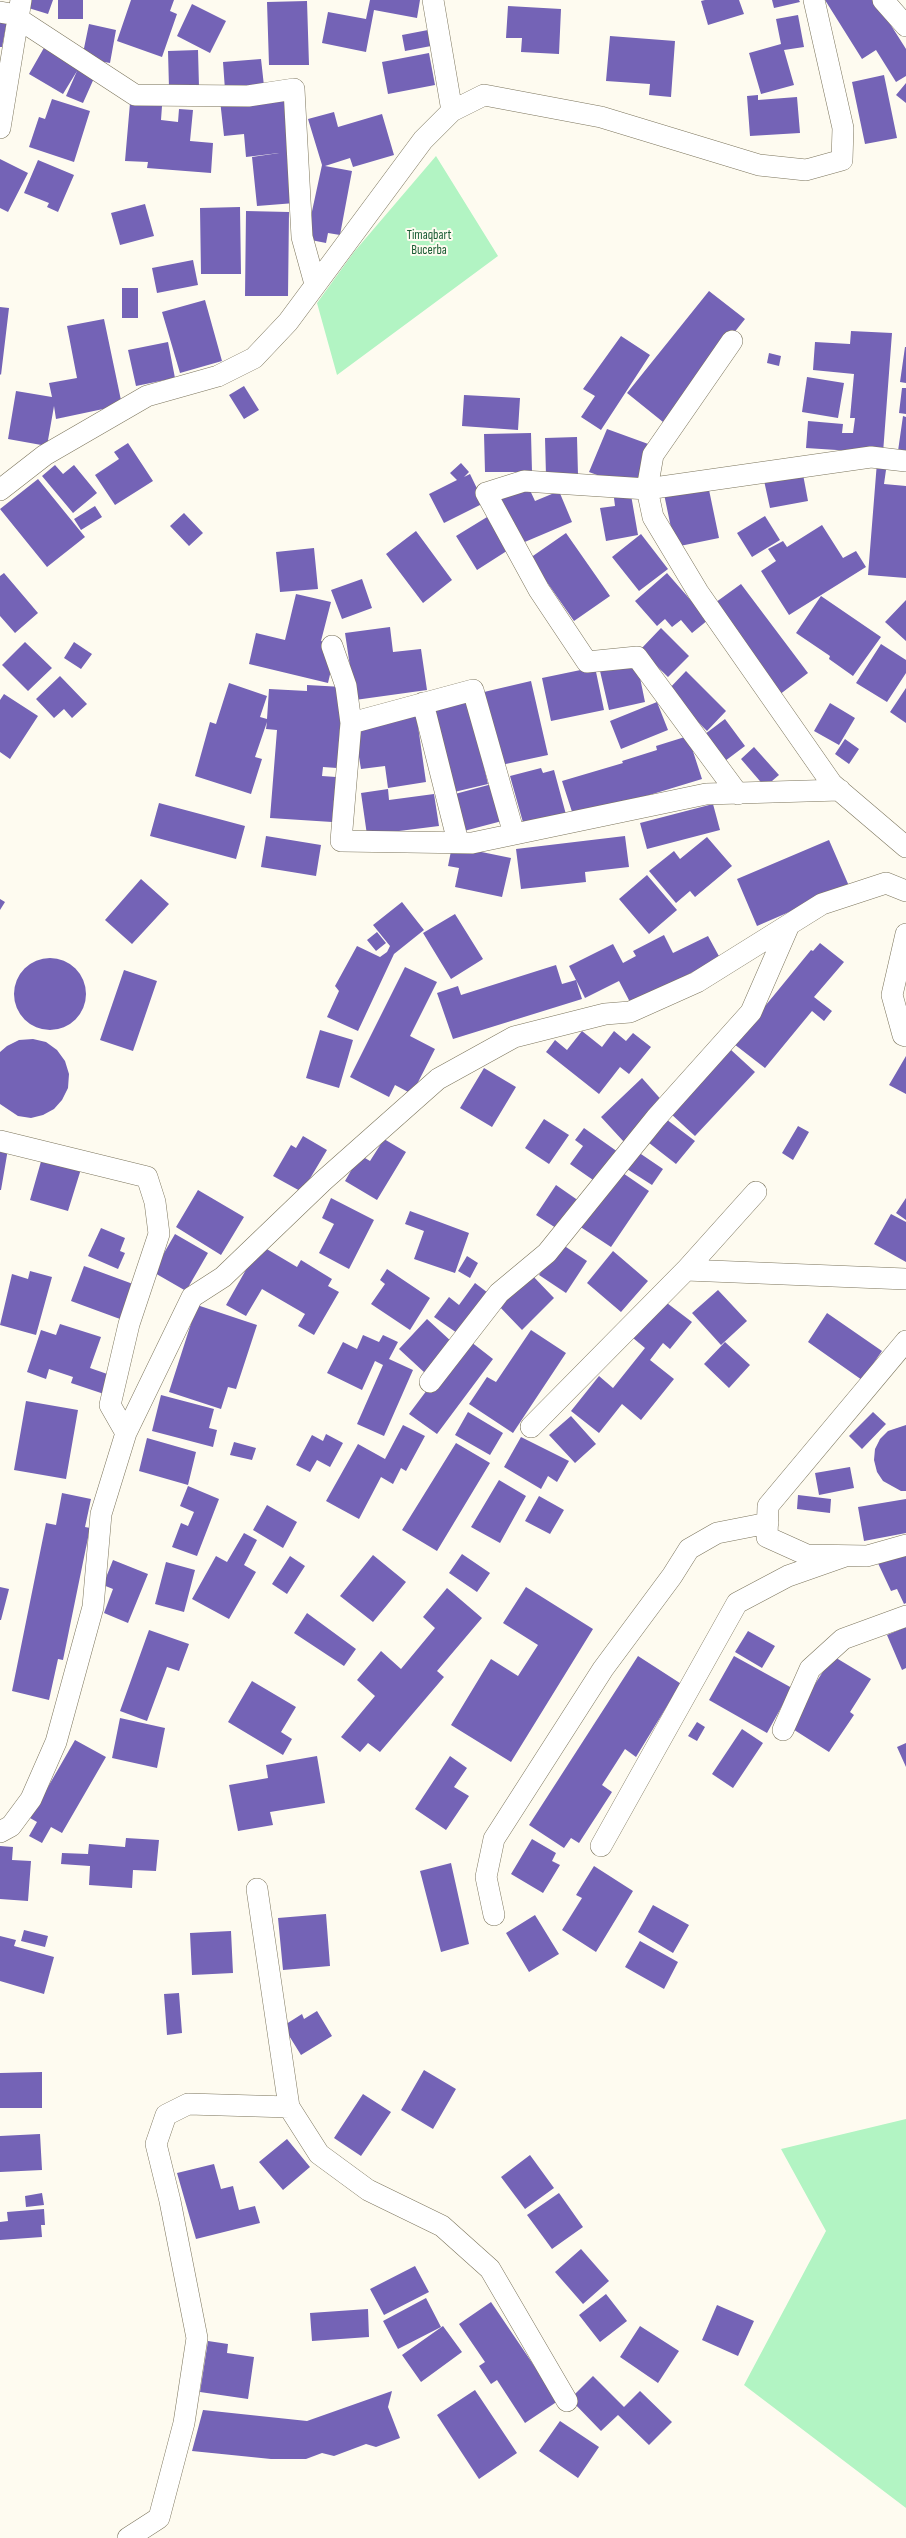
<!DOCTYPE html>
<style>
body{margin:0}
canvas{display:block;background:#fefbf0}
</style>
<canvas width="906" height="2538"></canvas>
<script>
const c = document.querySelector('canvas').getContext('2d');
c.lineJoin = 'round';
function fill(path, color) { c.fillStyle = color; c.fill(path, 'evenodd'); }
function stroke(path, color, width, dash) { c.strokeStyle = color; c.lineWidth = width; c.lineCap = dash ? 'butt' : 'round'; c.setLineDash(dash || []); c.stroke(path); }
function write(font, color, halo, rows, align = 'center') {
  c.font = font + ' "Sofia Sans Condensed",sans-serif'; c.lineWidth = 4; c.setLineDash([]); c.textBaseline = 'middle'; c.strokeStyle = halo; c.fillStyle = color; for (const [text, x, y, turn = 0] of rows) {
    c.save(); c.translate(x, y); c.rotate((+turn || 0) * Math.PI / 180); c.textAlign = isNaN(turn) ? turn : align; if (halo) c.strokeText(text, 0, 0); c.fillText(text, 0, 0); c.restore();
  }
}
const green = new Path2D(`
 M436,156L498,256L337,375L317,303L354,252Z
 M906,2119V2508L744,2385L826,2231L781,2149Z`);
const building = new Path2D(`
 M24,0H53L48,14L22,6Z
 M58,0H83V19H58Z
 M131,0H174L170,11L177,14L162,57L117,41Z
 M370,0H420L417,18L374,10L366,52L322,43L328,12L366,19Z
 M705,0H739L744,14L708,25L701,1Z
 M772,0H799L800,2L774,8Z
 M825,0H875L906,49V76L896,82L876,50L862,59Z
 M307,1L309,65H269L267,2Z
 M192,4L226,21L210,53L177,36Z
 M508,6L561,9L559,54L521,52L522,38H506Z
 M0,14L8,16L2,47H0Z
 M798,15L804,47L784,50L794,85L761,94L749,53L781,44L776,19Z
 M89,24L116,30L110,63L82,58Z
 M428,30L431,46L405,51L402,35Z
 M610,36L675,41L671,97L649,95L650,84L606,81Z
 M45,46L95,76L83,103L66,96L77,71L63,94L29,74Z
 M198,50L199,87L169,88L168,51Z
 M429,53L435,85L388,94L382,62Z
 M261,59L264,86L225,90L223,62Z
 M884,75L897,138L865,144L852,82Z
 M906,83V103L896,95Z
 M285,94L295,203L257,206L252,157L279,153L246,157L244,134L224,136L220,100Z
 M758,95V100L797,97L800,133L750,136L747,96Z
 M52,99L90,111L74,162L29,147L39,117L45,119Z
 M130,103L162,106L161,120L178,122L179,109L193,110L190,141L213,143L211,173L147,168L148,162L125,161Z
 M334,112L338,127L382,114L394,155L353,167L350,158L325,166L352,171L340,235L328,233L326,243L306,239L322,165L308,119Z
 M0,159L28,173L8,212L0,208Z
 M38,160L74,175L58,212L47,207L49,203L24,193Z
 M145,204L154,236L120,245L111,213Z
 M240,207L241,274H201L200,208Z
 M246,211L289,212L288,296H245Z
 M193,260L198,285L157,293L152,268Z
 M122,288H138V318H122Z
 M709,291L745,319L663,422L627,393Z
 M205,300L222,361L180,373L162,312Z
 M0,307L9,308L1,375L0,374Z
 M104,319L122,405L56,419L54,406L47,446L8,439L16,391L52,397L49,383L77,378L67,326Z
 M851,331L892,333L883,453L806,448L808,421L843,424L842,433H853L855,418H850L854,374L813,370L815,342L850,344Z
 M621,336L650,355L601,430L581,417L595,396L583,389Z
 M168,342L175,378L136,386L128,350Z
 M905,347H906V383L900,382Z
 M769,353L781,356L779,366L767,363Z
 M807,377L844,383L838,418L802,412Z
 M244,386L259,410L244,419L229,395Z
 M902,388H906V414L899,413Z
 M464,395L520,398L518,430L462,426Z
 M903,416L906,417V452L898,451Z
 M607,429L651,445L635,489L589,472Z
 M531,433L532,472H485L484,434Z
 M577,437L578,475L546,476L545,438Z
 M128,443L153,481L115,505L95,475L119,459L114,452Z
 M877,462L887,463L884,484L906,486V578L868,575Z
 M461,463L469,472L464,477L470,474L484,503L444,523L429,494L457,480L450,473Z
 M55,465L63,474L74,465L97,493L73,513L42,476Z
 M802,469L808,501L770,508L763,476Z
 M38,479L85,537L47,567L0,509Z
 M708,485L719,538L675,547L664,494Z
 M528,486L535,501L559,491L572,522L520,544L501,498Z
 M631,495L638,535L606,541L600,508L615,506L614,498Z
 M95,506L102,517L81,530L74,519Z
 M184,513L203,533L189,546L170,526Z
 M492,514L513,547L477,570L456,536Z
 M765,516L780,540L752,557L737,533Z
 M822,525L843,558L856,551L866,567L789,615L761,571L776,561L768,549L783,541L787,547Z
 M416,531L452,580L423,603L386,554Z
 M566,533L610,596L574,621L530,558Z
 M641,534L668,569L639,591L612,557Z
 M314,548L318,589L280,592L276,552Z
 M4,573L38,613L15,633L0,616V576Z
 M667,573L708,620L692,633L681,620L672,627L665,619L657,626L635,601Z
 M362,579L372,608L342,619L331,590Z
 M741,584L808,673L779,695L712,605Z
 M296,594L331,602L321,641L337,645L328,683L249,664L256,633L285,640Z
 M821,596L881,637L853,676L829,659L830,656L796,633Z
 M906,600V641L885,622Z
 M390,627L393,652L421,649L427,690L355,700L345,633Z
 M661,628L689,656L668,677L640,650Z
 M25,642L52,668L28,691L2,665Z
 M74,642L92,654L81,669L64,658Z
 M881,644L906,660V673L887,702L856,683Z
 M637,663L645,702L609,710L600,671Z
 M595,667L604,710L551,721L542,678Z
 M686,671L726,711L707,731L667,691Z
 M60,676L87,704L72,718L64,709L54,718L36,699Z
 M531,681L548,755L501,765L484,692Z
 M229,683L267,696L260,717L267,719L269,689L307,691V685L343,687L337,768L323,767L322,776L336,777L332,822L270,818L277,730L266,729L267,722L255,757L262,759L251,794L195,776L210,722L216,724Z
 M906,688V723L890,712Z
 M4,694L38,716L10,759L0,752V700Z
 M468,699L488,784L450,793L431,708Z
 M657,702L668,730L621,749L610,721Z
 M830,703L855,718L839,745L814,731Z
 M416,712L426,782L388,788L385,766L361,769L354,727Z
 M725,719L745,746L725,761L705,734Z
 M688,736L702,779L574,818L562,781L623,763L622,761L657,750L656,746Z
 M845,739L859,749L849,764L835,754Z
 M754,747L779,775L765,787L741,759Z
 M541,768L543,773L554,770L568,822L526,833L510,776Z
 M492,784L502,821L464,831L455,794Z
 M388,789L389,800L434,794L439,826L367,835L361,793Z
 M159,803L245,826L236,859L150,836Z
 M713,804L720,830L647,849L640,823Z
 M266,836L321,845L316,876L261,867Z
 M625,836L629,867L585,872L586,882L521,889L516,849Z
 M707,837L732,866L695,897L690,891L676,903L649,871L674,851L680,859Z
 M829,840L849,886L757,926L737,879Z
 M452,846L511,858L502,897L455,887L459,868L448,866Z
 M647,875L677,910L649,934L619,899Z
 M141,879L169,904L132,944L105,920Z
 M0,899L5,902L0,910Z
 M402,902L424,930L394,954L358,1031L327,1017L339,991L335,986L357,946L380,957L387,952L390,946L373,925Z
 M455,914L483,959L451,979L423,933Z
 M377,932L386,943L376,951L367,940Z
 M664,935L673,953L708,936L720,958L631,1004L619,981L585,998L576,980L582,999L453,1039L437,993L458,986L461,995L556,965L562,984L576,980L569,966L613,944L623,963L636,956L633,951Z
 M820,943L844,962L814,997L832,1011L824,1021L812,1011L765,1068L734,1044L811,950L813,951Z
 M14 994a36 36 0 1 1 72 0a36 36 0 1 1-72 0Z
 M405,967L437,982L410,1036L435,1049L412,1094L395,1085L389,1097L350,1077Z
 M124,970L157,981L133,1051L100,1040Z
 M320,1030L353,1040L339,1088L306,1078Z
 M582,1031L602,1047L614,1031L626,1041L633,1033L651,1047L629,1074L620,1067L599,1094L546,1052L555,1040L567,1050Z
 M33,1039L46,1042L57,1050L65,1061L69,1074L68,1088L62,1100L54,1109L43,1115L31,1118L18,1116L0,1104V1052L7,1046L19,1040Z
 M730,1049L755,1072L695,1136L670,1113Z
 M906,1056V1094L889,1085Z
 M484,1068L516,1087L492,1127L460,1108Z
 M642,1078L665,1104L624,1142L601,1117Z
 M662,1116L695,1141L676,1164L644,1139Z
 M544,1119L569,1135L549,1164L525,1148Z
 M798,1126L809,1132L793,1160L782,1153Z
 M584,1128L618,1152L596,1182L570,1164L583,1146L575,1140Z
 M303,1136L327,1150L302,1192L273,1176L291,1145L296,1148Z
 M384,1139L406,1152L377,1200L345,1181L360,1155L370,1161Z
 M0,1147L8,1149L1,1190H0Z
 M638,1152L663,1169L652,1185L627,1169Z
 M42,1158L81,1169L68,1211L30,1200Z
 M617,1169L649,1191L611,1247L579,1226Z
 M556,1185L579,1201L559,1230L536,1215Z
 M198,1190L244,1217L221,1255L176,1227Z
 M331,1198L374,1220L349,1269L319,1253L334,1224L322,1218Z
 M906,1198V1220L896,1213Z
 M410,1211L469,1233L455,1273L414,1259L424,1231L405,1224Z
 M891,1214L906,1222V1262L874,1244Z
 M101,1228L125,1238L120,1251L125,1253L118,1269L88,1256Z
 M175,1234L208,1253L186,1291L153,1272Z
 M560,1243L587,1261L566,1293L539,1275Z
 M260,1245L297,1267L301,1260L332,1279L328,1286L339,1292L314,1335L298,1326L305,1314L262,1289L246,1316L226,1305Z
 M613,1251L648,1281L621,1312L587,1283Z
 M467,1256L478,1263L470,1278L458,1271Z
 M84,1266L133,1284L120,1319L71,1301Z
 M387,1269L430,1298L410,1330L371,1304L385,1284L380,1280Z
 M30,1271L52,1277L36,1335L0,1325L12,1274L28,1279Z
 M529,1272L554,1298L522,1330L497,1304Z
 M475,1283L492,1296L457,1333L434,1317L449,1297L459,1305Z
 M718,1290L747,1321L721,1345L692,1313Z
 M663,1300L692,1322L670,1349L663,1343L650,1360L674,1379L641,1420L622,1404L599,1433L571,1411L599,1376L613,1388L645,1348L633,1338Z
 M197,1305L257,1325L236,1389L228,1387L221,1409L169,1392Z
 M827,1313L882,1351L862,1380L808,1342Z
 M427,1319L453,1343L425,1373L399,1349Z
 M60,1324L101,1337L90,1368L113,1376L107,1395L71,1383L73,1377L49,1369L46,1379L27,1372L41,1330L56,1335Z
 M531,1330L566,1353L513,1433L469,1404L487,1377L496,1382Z
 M363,1335L379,1342L383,1335L398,1342L389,1359L413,1370L384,1436L357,1424L383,1365L375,1361L362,1390L327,1373L343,1342L357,1349Z
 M466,1338L493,1359L437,1434L409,1414Z
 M725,1342L750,1365L729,1388L704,1364Z
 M161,1395L214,1409L209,1428L217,1430L213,1447L152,1431Z
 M26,1401L78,1410L66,1479L14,1470Z
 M468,1412L503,1433L490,1455L455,1435Z
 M873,1412L886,1424L862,1449L849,1436Z
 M571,1416L596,1444L575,1463L549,1435Z
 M403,1425L425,1436L406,1471L401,1468L393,1484L381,1477L359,1519L326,1501L358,1444L385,1459Z
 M906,1425V1491H901L883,1481L877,1472L874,1460L875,1449L880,1439L888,1431Z
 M326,1434L343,1443L330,1467L317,1460L310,1472L296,1465L312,1435L323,1441Z
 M521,1437L569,1461L557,1482L548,1476L541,1489L504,1467Z
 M147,1438L196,1452L188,1485L139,1471Z
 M234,1442L256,1448L252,1460L230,1455Z
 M456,1443L490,1463L437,1551L402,1530Z
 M850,1467L854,1488L819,1495L815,1473Z
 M499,1480L526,1496L500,1543L471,1527Z
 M188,1486L219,1499L197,1556L172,1547L181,1523L188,1526L194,1512L180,1506Z
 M62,1493L91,1499L85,1527L90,1528L63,1660L58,1659L49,1700L12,1691L46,1523L56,1525Z
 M798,1495L831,1499L830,1513L797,1509Z
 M539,1496L564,1510L550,1534L525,1521Z
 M906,1499V1533L864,1541L858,1507Z
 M267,1505L297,1522L283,1548L253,1530Z
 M244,1533L257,1540L244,1565L256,1572L229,1619L192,1599L216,1556L227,1562Z
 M906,1546V1603L904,1604L897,1589L891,1591L876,1559Z
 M462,1554L490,1573L477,1592L449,1573Z
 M373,1555L406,1582L373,1622L340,1596Z
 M290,1556L305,1566L287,1594L272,1584Z
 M113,1560L148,1574L128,1623L104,1613L113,1589L103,1585Z
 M166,1562L195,1570L184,1612L155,1604Z
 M0,1587L9,1589L1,1620H0Z
 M526,1587L593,1629L511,1762L451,1725L491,1659L518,1676L538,1645L503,1623Z
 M447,1588L482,1618L437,1671L444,1677L380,1752L368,1743L360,1752L341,1737L375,1696L357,1680L381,1651L401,1669L435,1628L423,1617Z
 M307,1613L356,1649L344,1666L294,1633Z
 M906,1627V1668L902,1670L887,1635Z
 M149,1630L189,1644L179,1671L167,1667L147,1721L120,1711Z
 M748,1631L775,1646L762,1668L735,1652Z
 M638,1656L686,1687L672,1698L636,1757L625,1749L602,1785L612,1792L579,1843L571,1838L564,1848L529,1825Z
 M734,1656L792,1688L767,1733L709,1700Z
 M833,1656L871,1679L850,1712L854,1715L829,1752L788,1726Z
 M252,1681L296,1707L281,1732L292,1739L283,1755L228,1722Z
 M120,1718L165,1728L157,1768L112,1758Z
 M697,1722L705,1727L697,1741L688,1736Z
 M742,1729L763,1743L733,1788L712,1774Z
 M75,1740L106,1757L62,1833L51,1827L42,1843L29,1836L37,1822L30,1818Z
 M906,1743V1767L897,1747Z
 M317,1756L325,1803L270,1812L273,1825L238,1831L229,1785L268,1778L266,1765Z
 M450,1756L467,1768L454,1787L469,1796L446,1830L415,1809Z
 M126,1838L159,1840L156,1871L133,1870L132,1888L89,1885L90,1866L61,1864L62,1853L88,1854L89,1844L125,1847Z
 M532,1839L556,1853L552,1861L560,1865L543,1893L511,1874Z
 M0,1846L13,1847L12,1860L31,1861L28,1901L0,1899Z
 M451,1863L469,1944L441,1952L420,1871Z
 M594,1866L633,1891L596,1952L562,1930L582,1898L576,1895Z
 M653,1905L689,1925L673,1953L638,1932Z
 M326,1914L330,1966L283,1970L278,1918Z
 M535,1915L559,1954L529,1972L506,1933Z
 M24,1930L48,1936L45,1947L21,1941Z
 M231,1931L233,1973L192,1975L190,1933Z
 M0,1936L16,1940L14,1946L54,1957L44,1994L0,1981Z
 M640,1941L678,1962L664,1989L625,1967Z
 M179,1993L182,2033L167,2035L164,1994Z
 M317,2011L332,2036L301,2055L283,2026L302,2014L304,2019Z
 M424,2070L456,2089L433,2129L401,2110Z
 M42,2072V2108H0V2073Z
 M363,2094L391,2112L361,2156L334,2138Z
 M40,2134L42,2170L0,2172V2136Z
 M287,2139L310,2167L283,2190L259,2162Z
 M530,2155L554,2188L525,2209L501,2177Z
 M214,2164L221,2189L233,2186L239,2210L255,2206L260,2223L196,2239L177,2173Z
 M42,2193L44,2205L26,2207L25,2196Z
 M559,2193L583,2227L552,2249L527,2215Z
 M44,2209L45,2225H41L42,2237L0,2240V2222L8,2221L7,2212Z
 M581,2249L609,2281L583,2304L555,2272Z
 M415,2266L429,2292L384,2315L370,2289Z
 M606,2294L627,2321L600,2342L579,2315Z
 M426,2298L441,2327L398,2349L383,2321Z
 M491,2302L558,2401L525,2423L497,2380L491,2384L479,2366L485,2362L459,2324Z
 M717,2305L754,2321L738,2356L702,2340Z
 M368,2309L369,2337L312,2341L310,2313Z
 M443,2326L462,2352L421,2382L402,2355Z
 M640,2326L679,2351L658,2383L620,2357Z
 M208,2341L228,2344L227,2353L254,2357L248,2399L200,2392Z
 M593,2376L624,2407L640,2391L672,2422L649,2445L618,2415L601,2431L570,2399Z
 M475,2390L517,2453L479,2479L437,2415Z
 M392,2391L388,2407L400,2438L376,2447L366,2444L334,2456L322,2453L306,2459H271L192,2451L203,2410L307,2421Z
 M560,2421L599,2447L578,2478L539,2451Z`);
const minor = new Path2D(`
 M433,0L452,111
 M883,0L906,26
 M0,12L11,14L135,95L248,96L294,89L302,237L315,284
 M0,128L21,0
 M732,341L653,455L647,489L653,517L698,592L832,784L906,847
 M0,490L45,455L147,396L218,376L254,358L288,322L423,140L452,111L484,95L601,117L759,165L806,170L842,160L843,128L814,0
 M332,646L346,686L351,723
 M423,703L458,842
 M738,794L637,657L587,662L539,590L486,493L524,481L647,489L871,457L906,461
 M514,834L473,690L351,723L341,841L472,843L706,794L840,790
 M906,934L892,995L903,1035L906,1036
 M0,1141L147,1177L155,1202L159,1234L129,1324L110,1405L126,1433
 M686,1270L756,1192
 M906,1341L768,1506L767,1537L807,1555L867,1556L906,1545
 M430,1382L499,1293L547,1253L656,1118L751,1012L789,925
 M531,1427L686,1270L906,1279
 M783,1730L810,1669L843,1639L906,1616
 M0,1832L11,1826L31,1799L56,1742L93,1607L101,1514L126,1433L192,1297L223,1277L323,1181L438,1079L514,1037L605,1014L630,1012L697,982L822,904L886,883L906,891
 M601,1846L737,1603L788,1576L845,1556
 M257,1889L289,2107
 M494,1915L486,1877L494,1839L603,1669L672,1576L689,1549L717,1533L768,1523
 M128,2538L159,2518L184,2423L197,2338L170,2201L156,2144L166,2115L188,2104L289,2107L319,2154L368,2190L442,2226L490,2269L567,2401`);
const parkNames = [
 ["Timaqbart",429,236],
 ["Bucerba",429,251]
];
fill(green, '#b2f4c3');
fill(building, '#7463b6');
stroke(minor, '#7c755d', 22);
stroke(minor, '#fff', 21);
write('13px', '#185a32', '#fefbf0', parkNames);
</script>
